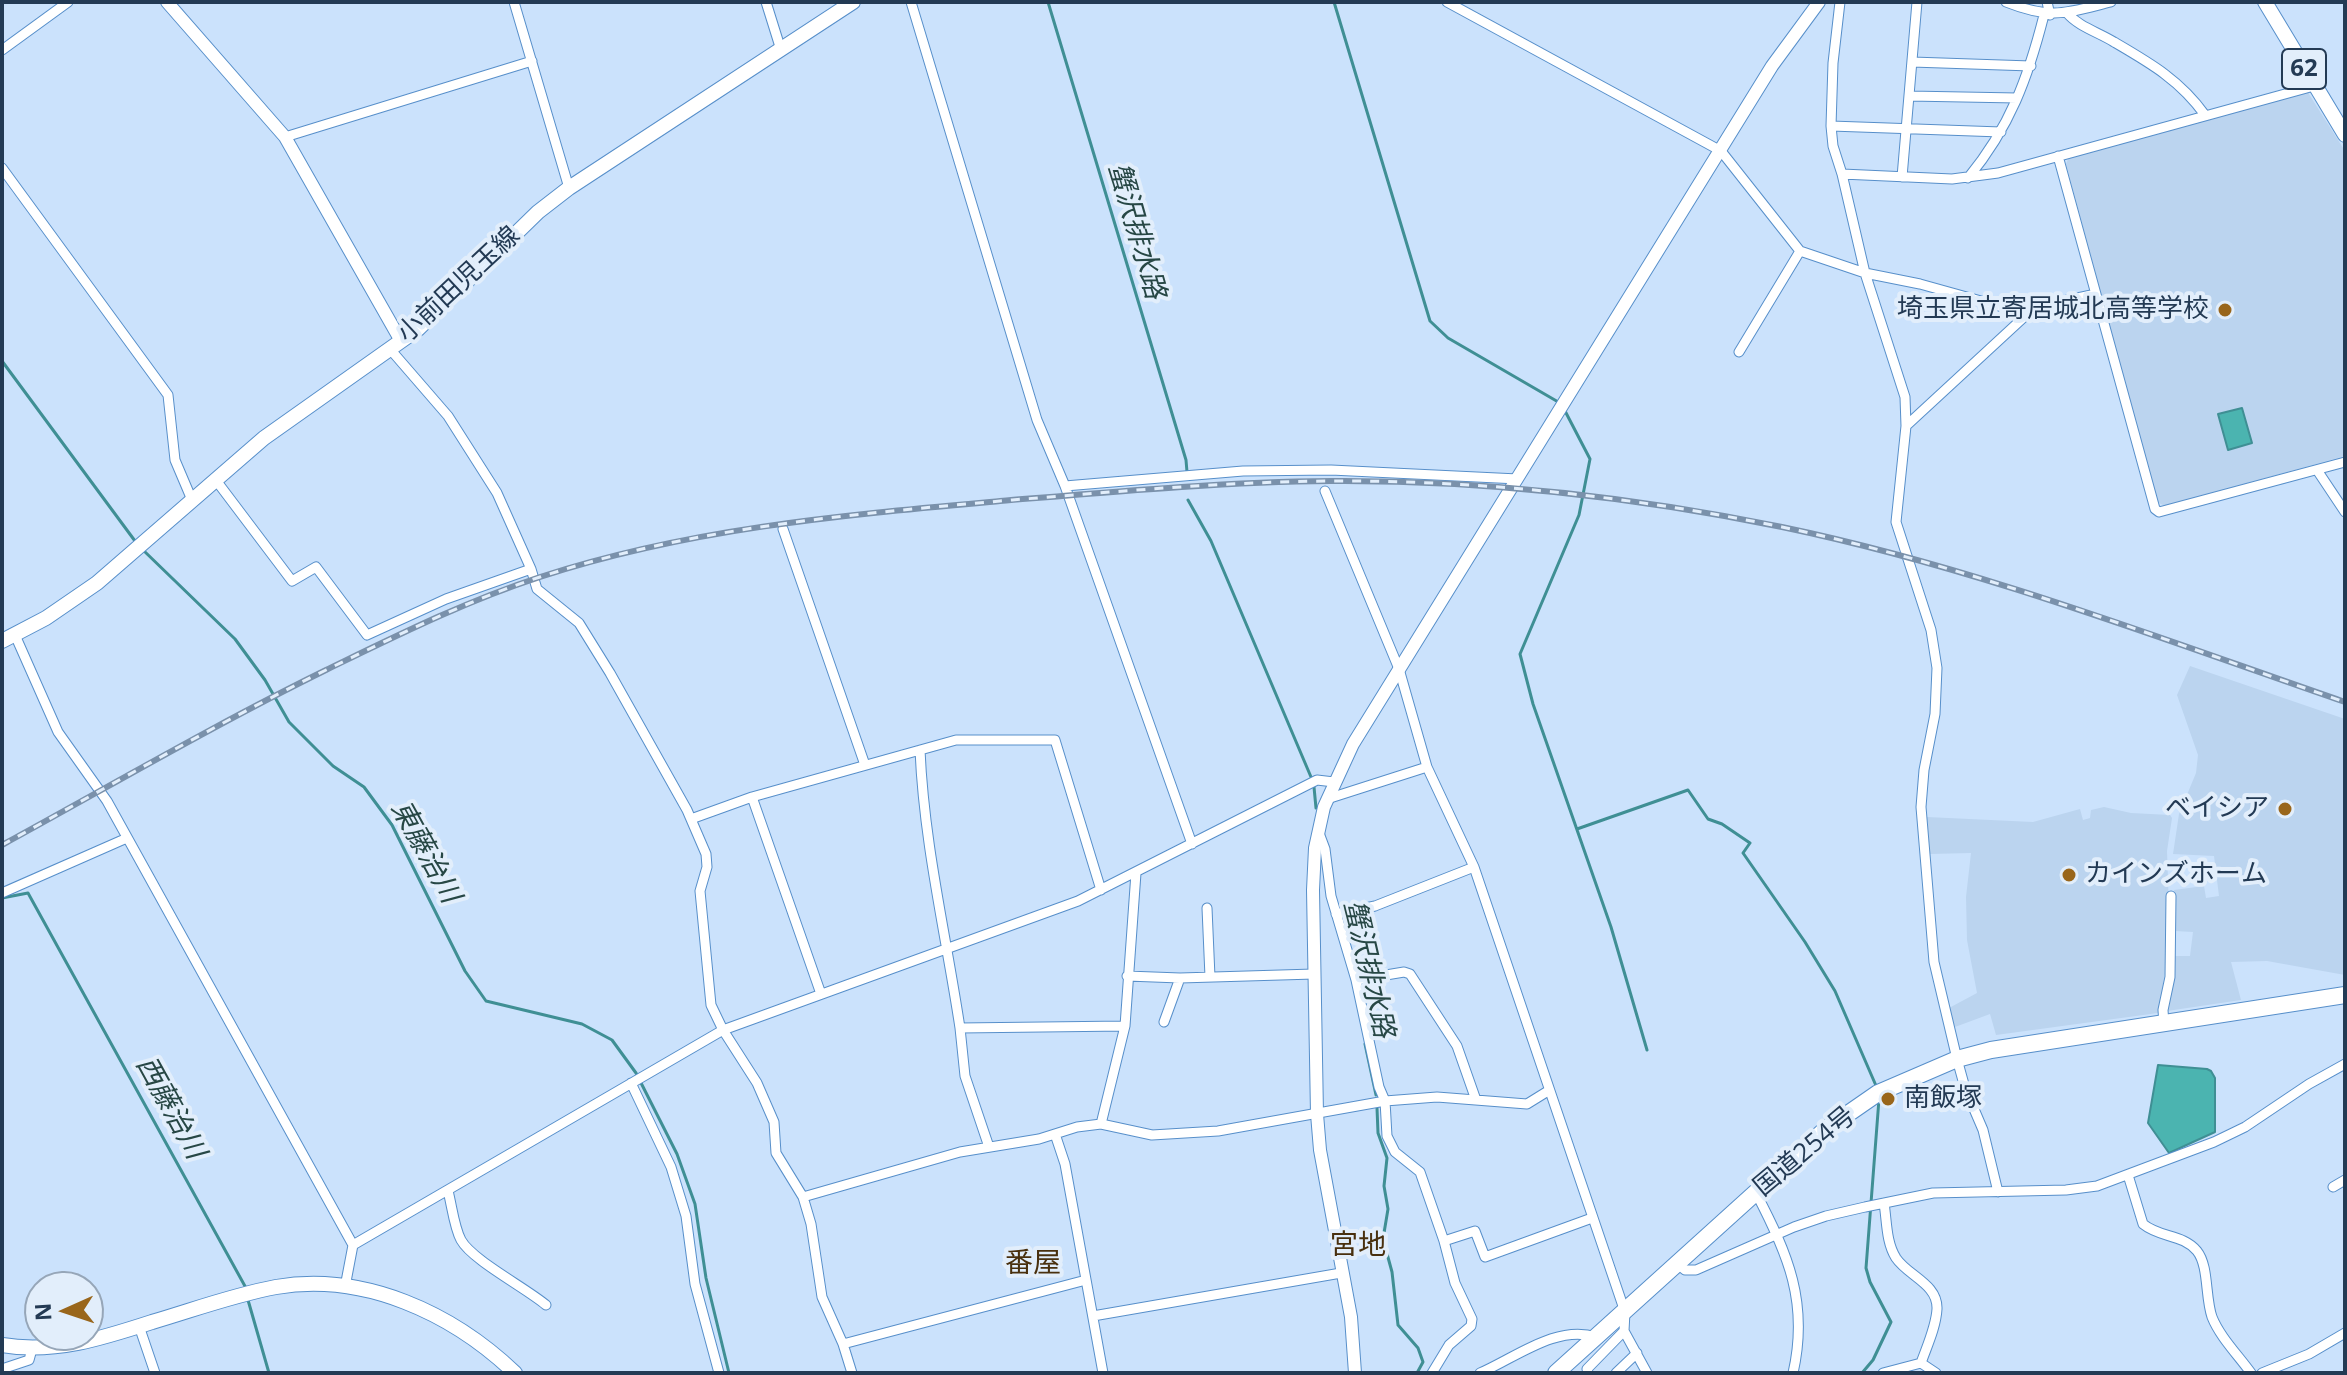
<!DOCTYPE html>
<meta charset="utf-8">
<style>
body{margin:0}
#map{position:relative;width:2347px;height:1375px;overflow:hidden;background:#cbe2fc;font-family:"Open Sans",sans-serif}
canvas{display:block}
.frame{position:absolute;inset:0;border:4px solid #233a54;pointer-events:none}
.north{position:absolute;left:24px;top:1271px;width:80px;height:80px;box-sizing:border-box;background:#e2eefb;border:2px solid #96a6b8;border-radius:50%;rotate:267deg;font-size:22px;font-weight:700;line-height:32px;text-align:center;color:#233a54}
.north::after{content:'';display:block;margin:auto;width:28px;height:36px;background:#99661b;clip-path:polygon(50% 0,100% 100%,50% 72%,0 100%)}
</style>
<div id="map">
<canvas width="2347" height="1375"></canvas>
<div class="frame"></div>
<div class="north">N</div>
</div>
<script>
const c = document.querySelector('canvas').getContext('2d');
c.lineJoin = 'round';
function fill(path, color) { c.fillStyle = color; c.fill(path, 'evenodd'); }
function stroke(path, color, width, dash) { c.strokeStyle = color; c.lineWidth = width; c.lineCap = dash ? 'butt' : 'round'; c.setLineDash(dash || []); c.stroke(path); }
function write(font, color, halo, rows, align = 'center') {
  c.font = font + ' "Open Sans","Noto Sans JP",sans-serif'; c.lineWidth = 8; c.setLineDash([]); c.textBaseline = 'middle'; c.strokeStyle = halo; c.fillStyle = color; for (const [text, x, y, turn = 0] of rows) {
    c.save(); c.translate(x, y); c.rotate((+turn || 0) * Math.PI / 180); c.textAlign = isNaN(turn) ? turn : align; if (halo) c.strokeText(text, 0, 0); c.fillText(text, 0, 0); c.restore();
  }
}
const built = new Path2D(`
 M2307,91L2345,151V456L2165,506L2157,502L2066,164L2069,157Z
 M2190,666L2345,719V975L2267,961L2231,962L2241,1000L2167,1011L2175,956H2190L2193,932L2175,931L2174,890L2204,886L2206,898L2219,896L2214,856L2173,854L2179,814L2196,773L2198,755L2177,695Z
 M2104,807L2131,813L2170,815L2172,818L2167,851L2169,908L2166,929L2165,973L2158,1013L1996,1035L1990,1014L1955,1027L1949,1008L1977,993L1967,940L1966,897L1971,853L1930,854L1927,817L2033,822L2080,809L2083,820L2090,818L2091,810Z`);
const water = new Path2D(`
 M2242,408L2252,443L2228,450L2218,414Z
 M2158,1065L2207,1069L2211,1071L2215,1078V1132L2169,1153L2148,1123Z`);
const stream = new Path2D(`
 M1048,2L1186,460L1187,472
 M1334,2L1430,321L1448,338L1560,403
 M2,361L135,541
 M1564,409L1590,459L1579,515L1520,654L1533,704L1611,927L1647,1050
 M1188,500L1211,541L1311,777
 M143,550L235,639L265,680L289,722L333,766L364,787L392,825L465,971L486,1001L582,1024L612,1040L636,1073L677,1154L695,1204L706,1278L729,1373
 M1314,787L1316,808
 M1577,829L1688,790L1708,819L1722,824L1750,843L1743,853L1805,942L1835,991L1877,1088
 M2,898L28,893L246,1288
 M1365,1044L1376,1095
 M1377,1108L1378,1133L1387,1158L1384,1186L1388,1209L1383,1239L1392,1272L1398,1325L1418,1348L1423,1362L1417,1373
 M248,1300L269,1373
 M1862,1373L1873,1360L1891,1322L1870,1282L1866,1268L1879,1099`);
const minor = new Path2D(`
 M514,2L569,188
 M766,2L781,50
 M911,2L1037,420L1065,486L1192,844
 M1447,2L1721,151L1800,251L1865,273L1920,284L2017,311L2096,294
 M1840,2L1833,63L1831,126L1833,146L1842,174L1865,273L1905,397L1906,426L1896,522L1931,630L1937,668L1935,714L1924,770L1921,807L1934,962L1957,1059L1965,1088L1983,1130L1998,1192
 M2006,2C2051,20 2066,13 2111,2
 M2047,2L2050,15
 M2067,13C2079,27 2098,32 2114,42C2150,63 2180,80 2205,115
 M2,50L68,2
 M1912,62L2031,66
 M1909,96L2017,98
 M1831,126L2001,132
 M285,137L532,61
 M2058,156L2155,509L2159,512L2345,462
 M2,168L168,395L175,460L192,500
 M1842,174L1952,179L1998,173L2314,86
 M1902,177L1917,2
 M1968,178C2010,127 2028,78 2044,15
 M390,349L448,416L497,493L531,569L537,589L579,623L610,673L687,810L706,854L707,867L700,891L711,1005L723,1030L757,1083L774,1122L776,1153L803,1197L811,1224L822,1297L843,1344L852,1373
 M1739,352L1800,251
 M1906,426L2023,318L2025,312
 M2317,470L2345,512
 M215,479L292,581L316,567L367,635L446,599L531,569
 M1065,486L1243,471L1331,470L1518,479
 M1325,491L1399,669L1427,767L1474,867L1625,1312L1624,1331L1647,1373
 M783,529L865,765
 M15,635L58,732L107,801L353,1245L345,1287
 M920,750C924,844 946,935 960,1028L1125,1026
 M752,797L821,994
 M1327,799L1427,767
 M691,819L752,797L956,740H1055L1101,890
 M1319,833L1325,849L1331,896L1356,980L1379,1087L1385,1101L1387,1136L1395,1152L1420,1172L1444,1241L1455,1283L1472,1319L1471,1326L1449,1345L1432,1373
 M2,893L127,838
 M1207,908L1210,977
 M1336,914L1375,906L1474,867
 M1127,976L1180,978L1314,974
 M1356,980L1404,972L1410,974L1457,1046L1476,1100
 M1164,1022L1180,978
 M2164,1024L2163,1010L2170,977L2171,896
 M960,1028L965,1076L989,1147
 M631,1083L671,1167L686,1216L695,1284L719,1373
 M1101,1124L1125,1026L1136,873
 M1055,1134L1065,1164L1103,1373
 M2128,1175L2143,1224C2160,1238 2183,1234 2197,1251C2209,1266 2205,1297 2212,1317C2220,1337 2238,1355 2251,1373
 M2333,1187L2345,1180
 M448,1191C452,1206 454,1227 461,1240C472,1260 526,1288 546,1305
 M1756,1193C1788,1254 1809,1303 1793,1373
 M803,1197L960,1152L1039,1139L1077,1127L1101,1124L1152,1135L1218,1131L1385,1101L1437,1097L1527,1104L1548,1091
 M1884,1203C1887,1222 1886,1242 1896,1258C1908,1276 1938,1284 1937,1309C1936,1327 1927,1346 1921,1363
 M1444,1241L1475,1231L1485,1257L1592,1218
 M353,1245L723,1030L1078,901L1317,780L1334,782
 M1678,1264L1685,1270H1696L1794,1227L1826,1216L1865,1207L1933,1193L2066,1190L2097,1186L2214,1142L2245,1127L2309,1084L2345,1064
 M1093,1316L1341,1273
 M139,1326L155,1373
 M843,1344L1086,1280
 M2,1369L29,1360L32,1349
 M1480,1373C1515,1358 1557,1324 1596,1337
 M1588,1373L1587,1369L1624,1331
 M1616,1373L1637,1353
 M1883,1373L1921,1363L1936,1373
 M2262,1373L2309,1354L2345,1333`);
const tertiary = new Path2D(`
 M167,2L285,137L401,341
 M1355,1373L1351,1317L1320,1150L1317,1114L1313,890L1315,848L1324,807L1353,744L1772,66L1819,2`);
const secondary = new Path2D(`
 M2,641L46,618L97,583L264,438L418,329L538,212L569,188L853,2
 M2,1345C54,1354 103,1338 152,1322C193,1310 233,1295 276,1287C364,1272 452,1313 515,1373`);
const primary = new Path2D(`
 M2265,2L2345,135`);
const trunk = new Path2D(`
 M1556,1373L1826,1129L1878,1093L1957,1059L1991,1050L2345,995`);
const rail = new Path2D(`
 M2,845C110,786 216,724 326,670C396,636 466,601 540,577C690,528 844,515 1000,501C1110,492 1220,482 1331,481C1481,480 1635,497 1782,527C1975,567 2159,638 2345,702`);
const markers = [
 [2225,310,8,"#99661b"],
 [2285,809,8,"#99661b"],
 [2069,875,8,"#99661b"],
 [1888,1099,8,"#99661b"]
];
const shields = [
 [2304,69,44]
];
const shieldNames = [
 ["62",2304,69]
];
const streetNames = [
 ["小前田児玉線",459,285,-43],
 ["国道254号",1805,1152,-40]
];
const poiNames = [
 ["埼玉県立寄居城北高等学校",2209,310],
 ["ベイシア",2269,809],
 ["カインズホーム",2085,875,"left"],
 ["南飯塚",1904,1099,"left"]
];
const waterNames = [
 ["蟹沢排水路",1136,231,74],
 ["東藤治川",425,852,61],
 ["蟹沢排水路",1368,969,77],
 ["西藤治川",170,1108,61]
];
const neighbourhoodNames = [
 ["宮地",1358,1246],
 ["番屋",1033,1264]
];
fill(built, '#bbd4ef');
fill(water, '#4bb4b0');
stroke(water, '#3f8f94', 2);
stroke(stream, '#3f8f94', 3);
stroke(minor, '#578fca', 11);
stroke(tertiary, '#578fca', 14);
stroke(secondary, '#578fca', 16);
stroke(primary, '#578fca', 16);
stroke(trunk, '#578fca', 18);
stroke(minor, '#fff', 9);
stroke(tertiary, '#fff', 12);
stroke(secondary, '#fff', 14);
stroke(primary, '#fff', 14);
stroke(trunk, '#fff', 16);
stroke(rail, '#7a91ab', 6);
stroke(rail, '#e2eefb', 3, [9]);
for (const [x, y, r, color] of markers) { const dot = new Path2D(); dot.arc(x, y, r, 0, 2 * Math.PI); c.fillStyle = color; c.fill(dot); stroke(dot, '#e2eefb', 3); }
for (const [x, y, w] of shields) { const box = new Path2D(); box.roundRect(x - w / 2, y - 20, w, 40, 6); c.fillStyle = '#e2eefb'; c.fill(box); stroke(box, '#233a54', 2); }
write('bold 24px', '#233a54', null, shieldNames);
write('26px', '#233a54', '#e2eefb', streetNames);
write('26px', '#233a54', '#e2eefb', poiNames, 'right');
write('italic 28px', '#274745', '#e2eefb', waterNames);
write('28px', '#49300e', '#e2eefb', neighbourhoodNames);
</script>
